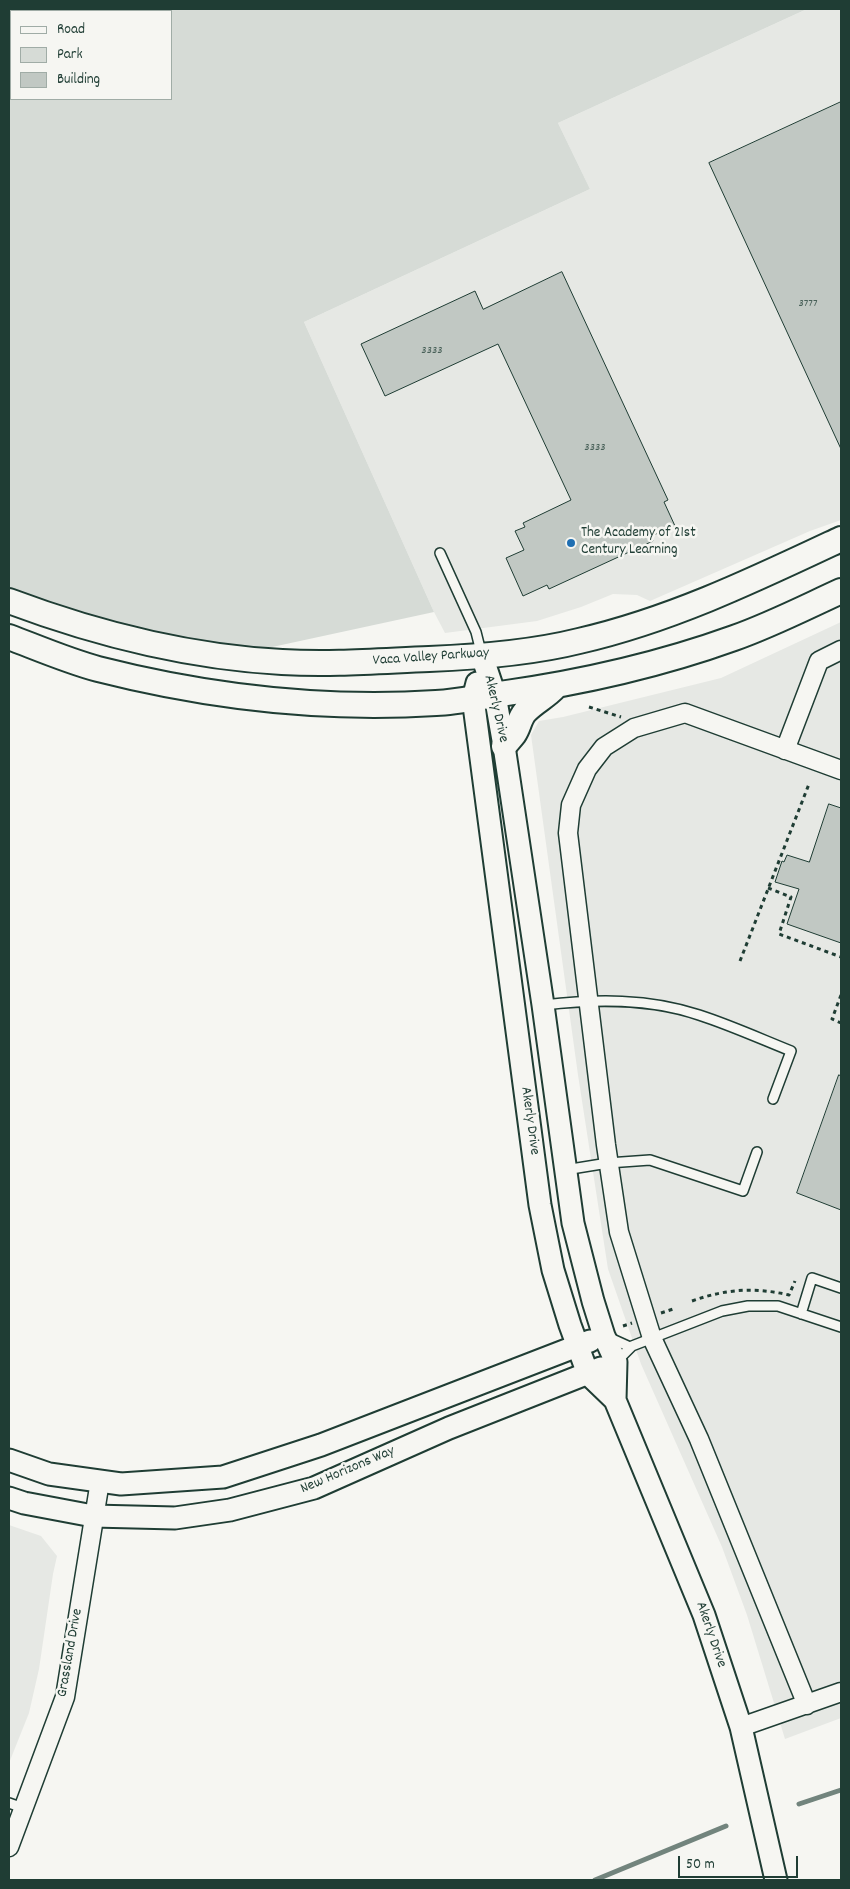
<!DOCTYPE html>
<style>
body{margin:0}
#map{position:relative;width:850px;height:1889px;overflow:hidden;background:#f6f6f2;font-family:Dekko,sans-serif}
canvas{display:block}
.frame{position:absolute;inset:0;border:10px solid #1f3d34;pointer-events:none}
.legend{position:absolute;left:10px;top:10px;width:162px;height:90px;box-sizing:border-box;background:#f6f6f2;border:1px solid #a0aca6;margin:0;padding:6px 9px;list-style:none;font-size:15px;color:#1f3d34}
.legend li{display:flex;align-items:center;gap:10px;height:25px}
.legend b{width:25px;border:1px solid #a0aca6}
.scale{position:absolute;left:678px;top:1856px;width:120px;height:22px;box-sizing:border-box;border:2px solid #1f3d34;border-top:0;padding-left:6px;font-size:15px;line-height:18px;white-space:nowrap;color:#1f3d34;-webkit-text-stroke:4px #f6f6f2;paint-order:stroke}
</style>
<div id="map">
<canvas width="850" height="1889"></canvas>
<div class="frame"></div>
<ul class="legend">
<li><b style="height:6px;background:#f6f6f2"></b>Road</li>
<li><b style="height:14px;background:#d6dbd6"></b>Park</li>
<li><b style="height:14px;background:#c1c8c3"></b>Building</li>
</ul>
<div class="scale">50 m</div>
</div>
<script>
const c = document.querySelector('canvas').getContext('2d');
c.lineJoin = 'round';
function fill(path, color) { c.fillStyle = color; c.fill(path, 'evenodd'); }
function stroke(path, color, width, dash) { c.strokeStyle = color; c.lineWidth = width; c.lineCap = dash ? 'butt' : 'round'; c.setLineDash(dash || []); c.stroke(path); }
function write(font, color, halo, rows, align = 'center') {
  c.font = font + ' Dekko,sans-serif'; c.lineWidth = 5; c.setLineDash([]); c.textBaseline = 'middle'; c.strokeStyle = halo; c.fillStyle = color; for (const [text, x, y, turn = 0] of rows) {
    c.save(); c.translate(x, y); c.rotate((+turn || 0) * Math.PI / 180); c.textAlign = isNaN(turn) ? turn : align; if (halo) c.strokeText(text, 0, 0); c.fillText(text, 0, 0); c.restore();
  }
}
const built = new Path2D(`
 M807,9H841V520L810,531L650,601L637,595L613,594L581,607L537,621L445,633L434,612L304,322L590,189L558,123Z
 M841,622V1718L785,1739L747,1615L722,1547L641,1364L608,1269L578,1075L531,735L539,721L563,717L721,678Z
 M9,1525L41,1536L57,1556L53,1574L39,1669L29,1713L9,1763Z`);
const green = new Path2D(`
 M9,9H807L558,123L590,189L304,322L434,612L226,657L9,601ZM11,11H171V99H11Z`);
const stream = new Path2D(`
 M799,1804L841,1790
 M595,1880L726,1826`);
const building = new Path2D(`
 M841,102V449L709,163Z
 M562,272L668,500L664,502L675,526L651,536L653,541L549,589L547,585L523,596L506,558L524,550L515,531L525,527L523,523L571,500L498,344L385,396L361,344L475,291L483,309Z
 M829,804L841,808V943L787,924L799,889L775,882L782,861L784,862L787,855L809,862Z
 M839,1075L841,1076V1210L797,1193Z`);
const path = new Path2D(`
 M589,707L621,717
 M768,888L791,897L779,934L841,957
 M740,961L809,784
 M841,995L832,1019L841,1023
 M692,1301C726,1289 754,1287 789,1295L795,1281
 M661,1313L673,1309
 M623,1326L632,1323`);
const service = new Path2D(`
 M440,553L476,632L482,656
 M544,1005C595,999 649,998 699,1015C730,1025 761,1039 791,1051L773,1099
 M565,1170L608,1163L650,1160L743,1191L757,1152
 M801,1314L812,1278L841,1288
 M608,1337L630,1347
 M616,1362L632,1346L722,1311L748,1306H778L841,1327
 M9,1803L23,1808`);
const minor = new Path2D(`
 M785,750L819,661L841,650
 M807,1705L699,1439L652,1338L619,1232L606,1145L568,833L571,805L587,769L604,747L634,728L685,713L841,770
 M741,1727L841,1692
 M9,1847L65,1697L100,1481`);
const tertiary = new Path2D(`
 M482,656L495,695L504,746L543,1005L573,1223L593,1301L604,1336L616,1362L615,1400L704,1615L741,1727L776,1880
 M477,683L473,699L475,713L540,1205L553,1270L570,1325L588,1374L615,1400
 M9,1460L49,1474L121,1484L223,1477L321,1445L590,1341
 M9,1498L24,1503L93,1516L175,1518L230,1510L314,1488L449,1428L601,1368`);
const secondary = new Path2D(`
 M9,601C97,634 188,657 282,662C331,665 380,661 429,659C479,657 531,653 579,641C671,620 756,579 841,539
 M9,637C38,648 68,661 98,669C208,697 323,710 436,703C458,702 479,697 500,694C579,683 659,665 734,638C771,625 806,607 841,591
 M504,746C507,742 511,738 514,734C519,727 519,719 525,712C534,702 546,697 555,687`);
const markers = [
 [571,543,5,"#1f6fb2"]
];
const numberNames = [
 ["3777",808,304],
 ["3333",432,351],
 ["3333",595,448]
];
const poiNames = [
 ["The Academy of 21st",581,534],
 ["Century Learning",581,551]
];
const streetNames = [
 ["Vaca Valley Parkway",431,658,-4],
 ["Akerly Drive",495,709,77],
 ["Akerly Drive",529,1121,82],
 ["New Horizons Way",348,1471,-23],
 ["Akerly Drive",710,1635,71],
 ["Grassland Drive",71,1653,-80]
];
fill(built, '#e6e8e4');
fill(green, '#d6dbd6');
stroke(stream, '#72847d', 5);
fill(building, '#c1c8c3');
stroke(building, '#1f3d34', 1);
stroke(service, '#1f3d34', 12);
stroke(minor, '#1f3d34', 21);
stroke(tertiary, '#1f3d34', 25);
stroke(secondary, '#1f3d34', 28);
stroke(path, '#1f3d34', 3, [4, 4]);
stroke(service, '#f6f6f2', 9);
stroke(minor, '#f6f6f2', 18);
stroke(tertiary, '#f6f6f2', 21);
stroke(secondary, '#f6f6f2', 24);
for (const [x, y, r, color] of markers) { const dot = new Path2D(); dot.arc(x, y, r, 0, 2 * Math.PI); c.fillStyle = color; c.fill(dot); stroke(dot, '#f6f6f2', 2); }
write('12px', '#486058', null, numberNames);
write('15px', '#1f3d34', '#f6f6f2', poiNames, 'left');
write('15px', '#1f3d34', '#f6f6f2', streetNames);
</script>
